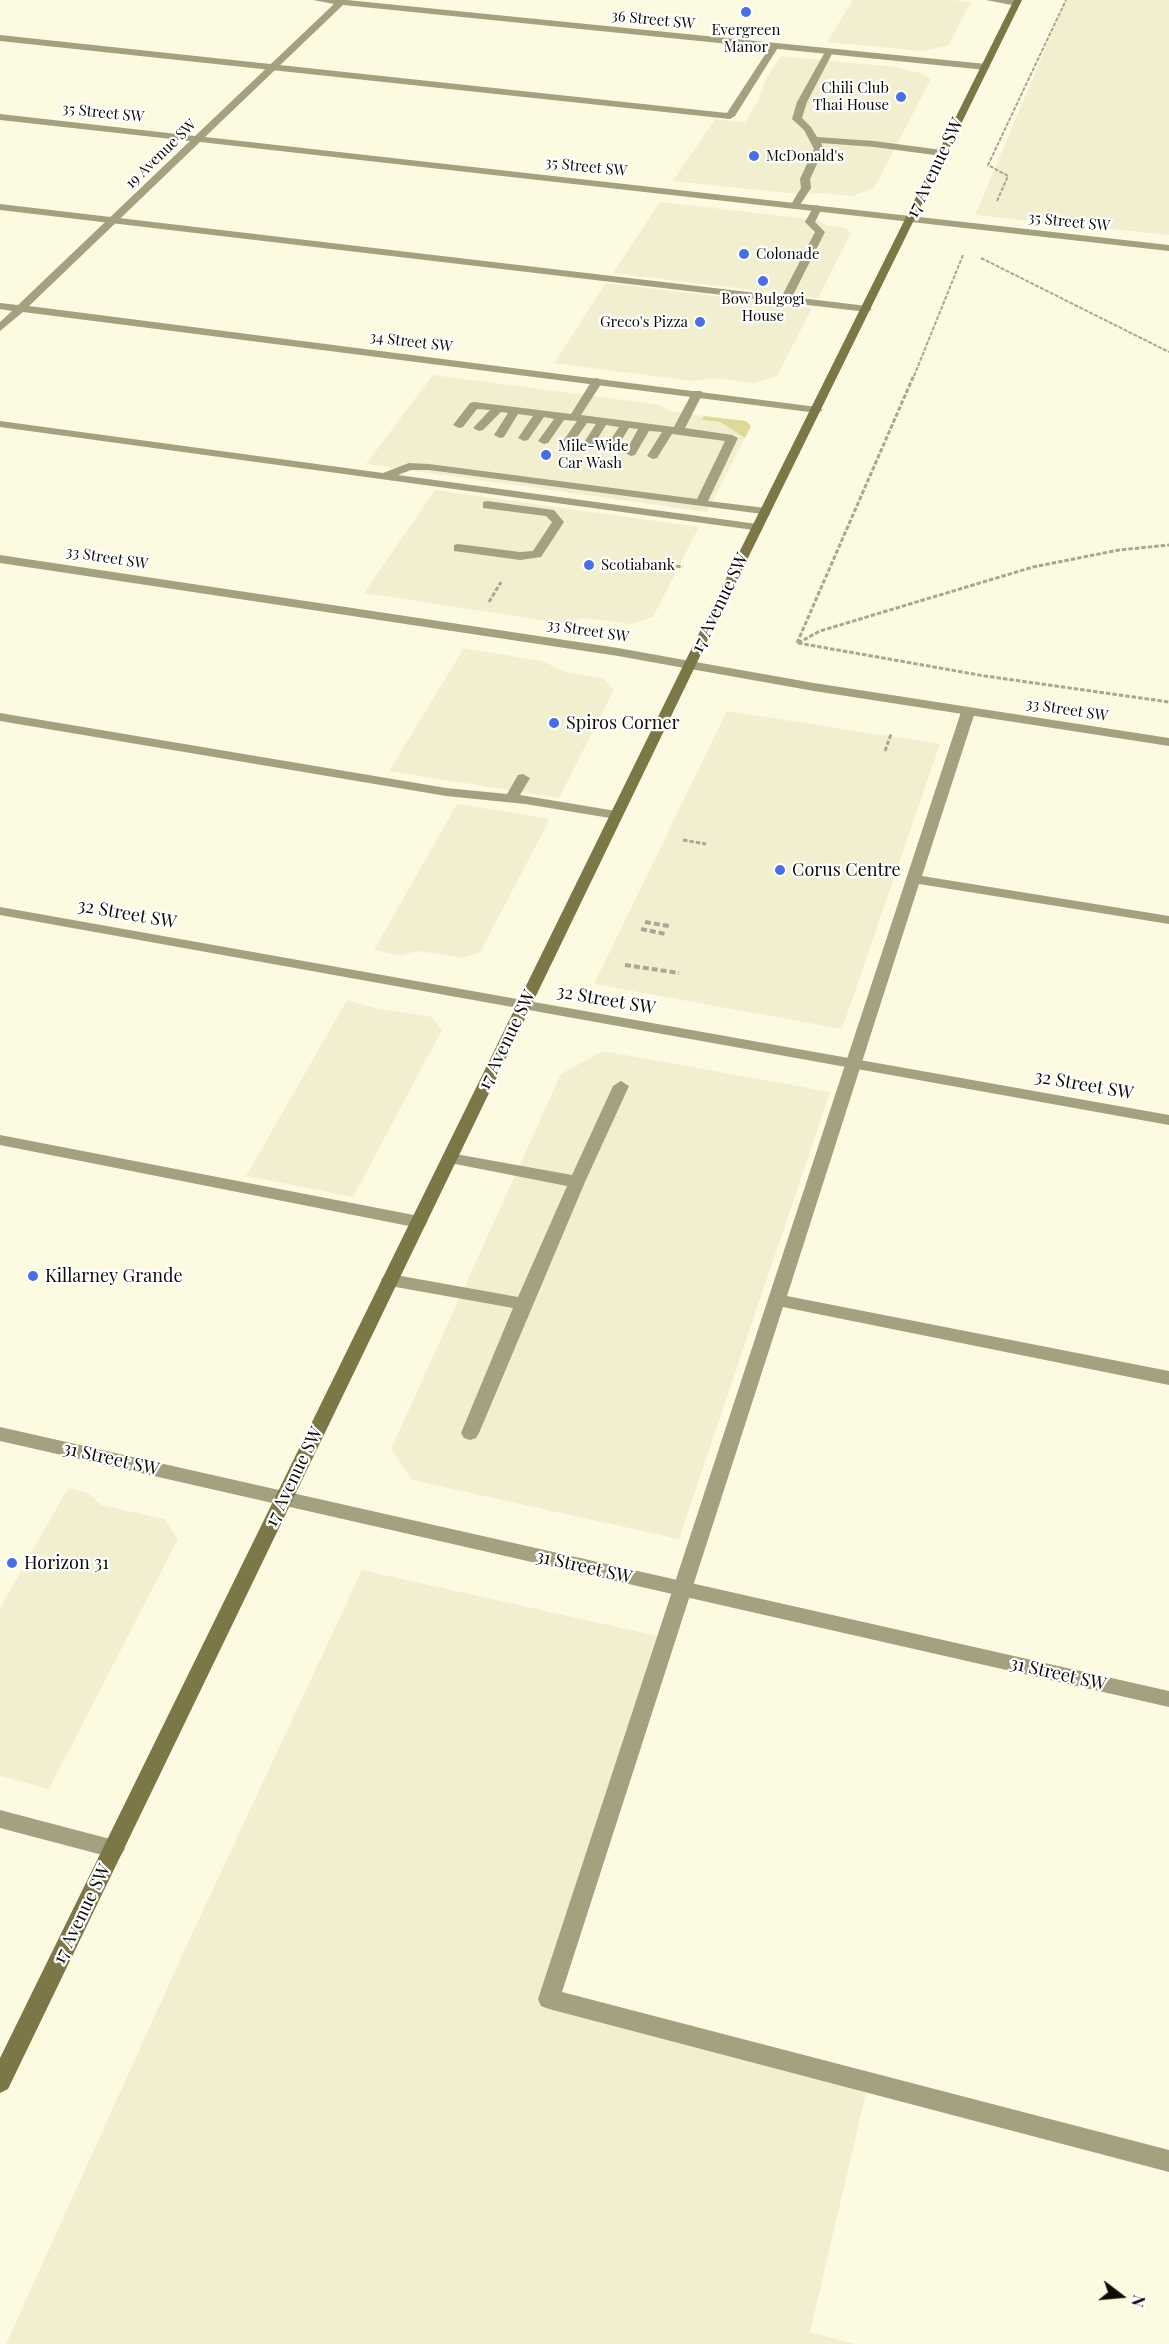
<!DOCTYPE html>
<style>
body{margin:0}
#map{position:relative;width:1169px;height:2344px;overflow:hidden;background:#fcfae1;font-family:"Playfair Display",serif}
canvas{display:block}
.north{position:absolute;left:1091px;top:2266px;width:60px;height:60px;-webkit-text-stroke:4px #fff;paint-order:stroke;rotate:106deg;font-size:16px;font-weight:700;line-height:24px;text-align:center;color:#0e0d06}
.north::after{content:'';display:block;margin:auto;width:21px;height:27px;background:#0e0d06;clip-path:polygon(50% 0,100% 100%,50% 72%,0 100%)}
</style>
<div id="map">
<canvas width="1169" height="2344"></canvas>
<div class="north">N</div>
</div>
<script>
const c = document.querySelector('canvas').getContext('2d');
c.lineJoin = 'round';
function fill(path, color) { c.fillStyle = color; c.fill(path, 'evenodd'); }
function stroke(path, color, width, dash) { c.strokeStyle = color; c.lineWidth = width; c.lineCap = dash ? 'butt' : 'round'; c.setLineDash(dash || []); c.stroke(path); }
function write(font, color, halo, rows, align = 'center') {
  c.font = font + ' "Playfair Display",serif'; c.lineWidth = 4.5; c.setLineDash([]); c.textBaseline = 'middle'; c.strokeStyle = halo; c.fillStyle = color; for (const [text, x, y, turn = 0] of rows) {
    c.save(); c.translate(x, y); c.rotate((+turn || 0) * Math.PI / 180); c.textAlign = isNaN(turn) ? turn : align; if (halo) c.strokeText(text, 0, 0); c.fillText(text, 0, 0); c.restore();
  }
}
const built = new Path2D(`
 M853,0H952L971,2L948,46L920,51L827,42Z
 M1066,0H1169V235L975,215Z
 M781,56L895,67L920,73L931,79L874,188L852,196L821,193L797,194L673,181L715,119L745,122L757,103L767,77Z
 M660,202L818,220L826,225L846,228L851,233L818,298L613,273Z
 M606,283L812,308L777,376L754,383L713,378L691,381L554,363Z
 M433,375L661,405L669,411L704,416L702,420L720,422L745,438L707,512L366,464Z
 M435,490L699,527L653,617L630,624L584,618L561,623L364,593Z
 M464,648L542,661L566,672L603,678L614,690L559,798L389,771Z
 M727,711L940,744L842,1029L594,984Z
 M457,804L550,819L480,952L462,958L419,951L400,955L374,950Z
 M347,1000L375,1008L432,1017L442,1030L353,1197L246,1176Z
 M603,1051L830,1092L679,1539L412,1480L391,1449L561,1074Z
 M68,1488L88,1493L101,1505L164,1519L178,1539L49,1789L0,1776V1608Z
 M362,1570L675,1640L557,1994L870,2076L810,2332L854,2344H6L185,1949Z`);
const green = new Path2D(`
 M704,416L746,421L751,426L745,438L720,422L702,420Z`);
const pathFar2 = new Path2D(`
 M997,201L1008,176L988,165L1066,0
 M981,258L1169,352
 M914,376L963,255`);
const pathFar1 = new Path2D(`
 M644,562L683,567
 M489,602L501,582
 M797,643L914,375
 M798,643L820,631L1033,567L1119,550L1169,545
 M798,643L985,676L1169,702
 M588,724L601,726
 M885,751L891,734
 M683,840L706,844`);
const path = new Path2D(`
 M645,922L669,926
 M641,929L666,934
 M625,965L679,973`);
const service = new Path2D(`
 M986,0H1013L1021,3L1017,6Z
 M0,35L727,113L772,44L779,46L735,116L730,119L0,41Z
 M829,49L833,52L807,102L802,118L811,127L817,137L874,141L942,150L947,153L942,156L874,147L821,143L824,149L810,179L811,188L798,208L795,209L790,206L801,188L800,179L814,149L804,130L792,119L797,102L825,52Z
 M0,204L782,296L815,232L805,222L814,206L817,205L822,208L815,222L825,232L792,297L867,306L872,309L867,312L0,210Z
 M597,378L603,381L581,415L674,427L693,391H701L703,393L685,428L732,435L738,438L708,501L766,508L770,509V515L429,470H411L398,475L757,524L763,528L761,531L0,427V421L383,473L409,463L429,464L697,499L725,441L672,434L657,458L653,459L647,456L662,432L649,431L635,455L631,456L625,453L638,429L629,428L614,452L610,453L604,450L619,427L606,425L591,449L587,450L581,447L596,424L587,423L571,446L567,447L561,444L577,421L564,420L548,443L544,444L538,441L554,419L544,417L528,440L524,441L518,438L533,416L518,414L504,437L500,438L494,435L508,413L501,412L483,430L479,431L473,428L490,410L477,409L463,427L459,428L453,425L470,403L474,402L571,414L593,379Z
 M487,501L554,510L564,522L541,557L520,560L454,551V545L458,544L520,552L533,551L552,522L546,516L483,508V502Z
 M968,708L975,712L922,876L1169,916V924L919,884L787,1296L1169,1371V1385L783,1307L562,1992L1169,2150V2172L549,2009L541,2006L538,1999L961,712Z
 M0,713L446,788L507,794L518,775L523,774L530,778L520,795L616,811L623,815L616,819L525,804L446,796L0,721Z
 M621,1081L629,1086L585,1182L479,1433L476,1438L470,1440L464,1438L461,1433L513,1308L390,1286L384,1284L381,1280L384,1276L390,1274L518,1297L567,1186L450,1163L444,1162L442,1158L444,1154L450,1153L572,1175L613,1086Z
 M0,1135L419,1216L425,1218L427,1222L425,1226L419,1228L0,1145Z
 M0,1810L114,1840L121,1843L125,1849L121,1855L114,1858L0,1828Z`);
const minor = new Path2D(`
 M313,0H347L986,64L990,67L986,70L343,5L205,137L1169,245V251L200,142L29,306L817,407L823,410L817,413L23,312L0,331V322L12,311L0,309V303L18,305L190,141L0,120V114L195,136L334,4Z
 M0,555L618,648L690,661L697,665L690,669L618,656L0,563Z
 M0,907L1169,1115V1125L0,915Z
 M0,1427L1169,1691V1707L0,1441Z`);
const tertiary = new Path2D(`
 M690,661L814,683L1169,738V746L814,691L685,668L683,665L685,662Z`);
const secondary = new Path2D(`
 M1014,0H1022L718,619L8,2089L0,2093V2058L706,619Z`);
const markers = [
 [746,12,6,"#496ee1"],
 [901,97,6,"#496ee1"],
 [754,156,6,"#496ee1"],
 [744,254,6,"#496ee1"],
 [763,281,6,"#496ee1"],
 [700,322,6,"#496ee1"],
 [546,455,6,"#496ee1"],
 [589,565,6,"#496ee1"],
 [554,723,6,"#496ee1"],
 [780,870,6,"#496ee1"],
 [33,1276,6,"#496ee1"],
 [12,1563,6,"#496ee1"]
];
const farStreetnames = [
 ["36 Street SW",653,20,6],
 ["35 Street SW",103,113,6],
 ["19 Avenue SW",161,154,-44],
 ["35 Street SW",586,167,6],
 ["35 Street SW",1069,222,6],
 ["34 Street SW",411,342,7],
 ["33 Street SW",107,558,9],
 ["33 Street SW",588,631,9],
 ["33 Street SW",1067,710,9]
];
const farPoinames = [
 ["Evergreen",746,30,"center"],
 ["Manor",746,47,"center"],
 ["Chili Club",889,88,"right"],
 ["Thai House",889,105,"right"],
 ["McDonald's",766,156],
 ["Colonade",756,254],
 ["Bow Bulgogi",763,299,"center"],
 ["House",763,316,"center"],
 ["Greco's Pizza",688,322,"right"],
 ["Mile-Wide",558,446],
 ["Car Wash",558,463],
 ["Scotiabank",601,565]
];
const streetNames = [
 ["17 Avenue SW",935,168,-64],
 ["17 Avenue SW",720,603,-64],
 ["32 Street SW",127,914,10],
 ["32 Street SW",606,1000,10],
 ["17 Avenue SW",507,1040,-64],
 ["32 Street SW",1084,1085,10],
 ["31 Street SW",111,1459,13],
 ["17 Avenue SW",294,1477,-64],
 ["31 Street SW",584,1567,13],
 ["31 Street SW",1058,1674,13],
 ["17 Avenue SW",82,1914,-64]
];
const poiNames = [
 ["Spiros Corner",566,723],
 ["Corus Centre",792,870],
 ["Killarney Grande",45,1276],
 ["Horizon 31",24,1563]
];
fill(built, '#f2efd0');
fill(green, '#dfd997');
stroke(pathFar2, '#a8a794', 2, [4, 1.5]);
stroke(pathFar1, '#a8a794', 3, [4.5, 2]);
stroke(path, '#a8a794', 4, [6, 3]);
fill(service, '#a4a181');
fill(minor, '#a4a181');
fill(tertiary, '#a4a181');
fill(secondary, '#7c7747');
for (const [x, y, r, color] of markers) { const dot = new Path2D(); dot.arc(x, y, r, 0, 2 * Math.PI); c.fillStyle = color; c.fill(dot); stroke(dot, '#fff', 2); }
write('15px', '#0e0d06', '#fff', farStreetnames);
write('15px', '#0e0d06', '#fff', farPoinames, 'left');
write('18px', '#0e0d06', '#fff', streetNames);
write('18px', '#0e0d06', '#fff', poiNames, 'left');
</script>
